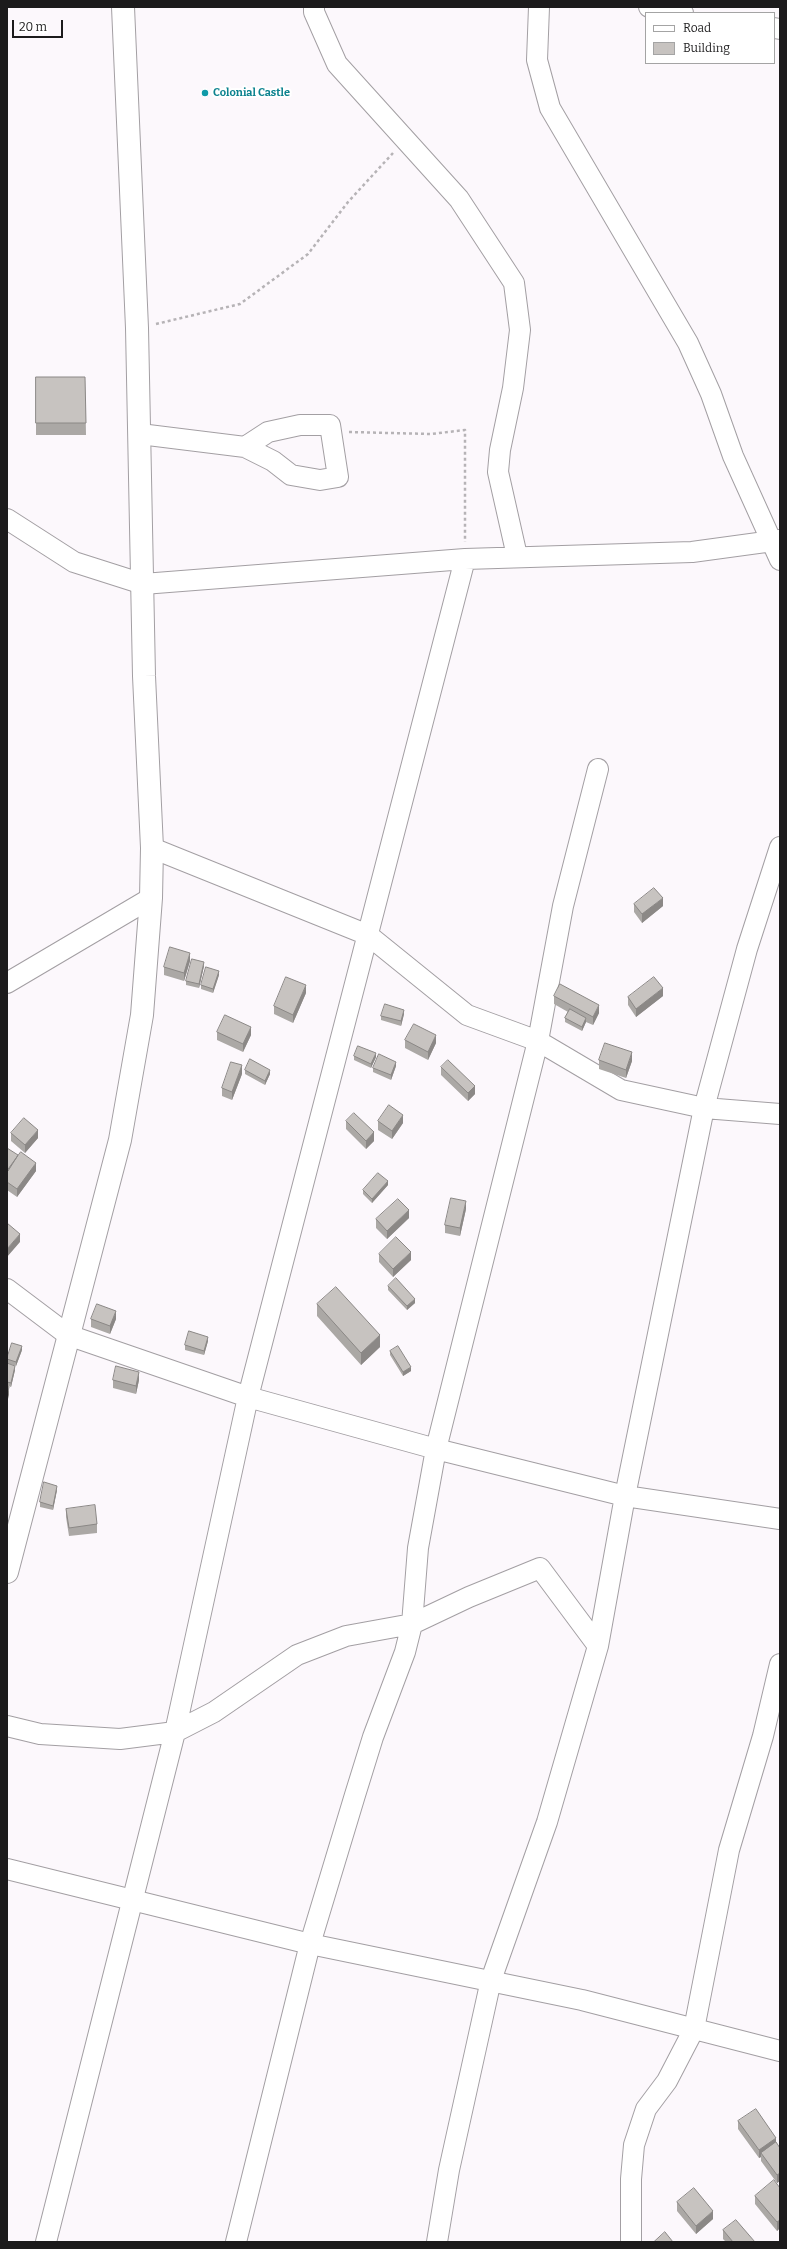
<!DOCTYPE html>
<style>
body{margin:0}
#map{position:relative;width:787px;height:2249px;overflow:hidden;background:#fcf8fc;font-family:Bitter,serif}
canvas{display:block}
.frame{position:absolute;inset:0;border:8px solid #1c1b1c;pointer-events:none}
.legend{position:absolute;left:645px;top:12px;width:130px;height:52px;box-sizing:border-box;background:#fff;border:1px solid #a4a4a4;margin:0;padding:5px 7px;list-style:none;font-size:12px;color:#1c1b1c}
.legend li{display:flex;align-items:center;gap:8px;height:20px}
.legend b{width:20px;border:1px solid #a4a4a4}
.scale{position:absolute;left:12px;top:20px;width:51px;height:18px;box-sizing:border-box;border:2px solid #1c1b1c;border-top:0;padding-left:5px;font-size:12px;line-height:14px;white-space:nowrap;color:#1c1b1c;-webkit-text-stroke:3px #fff;paint-order:stroke}
</style>
<div id="map">
<canvas width="787" height="2249"></canvas>
<div class="frame"></div>
<ul class="legend">
<li><b style="height:5px;background:#fff"></b>Road</li>
<li><b style="height:11px;background:#c7c3c0"></b>Building</li>
</ul>
<div class="scale">20 m</div>
</div>
<script>
const c = document.querySelector('canvas').getContext('2d');
c.lineJoin = 'round';
function stroke(path, color, width, dash) { c.strokeStyle = color; c.lineWidth = width; c.lineCap = dash ? 'butt' : 'round'; c.setLineDash(dash || []); c.stroke(path); }
function fill(path, color) { c.fillStyle = color; c.fill(path, 'evenodd'); }
function write(font, color, halo, rows, align = 'center') {
  c.font = font + ' Bitter,serif'; c.lineWidth = 4; c.setLineDash([]); c.textBaseline = 'middle'; c.strokeStyle = halo; c.fillStyle = color; for (const [text, x, y, turn = 0] of rows) {
    c.save(); c.translate(x, y); c.rotate((+turn || 0) * Math.PI / 180); c.textAlign = isNaN(turn) ? turn : align; if (halo) c.strokeText(text, 0, 0); c.fillText(text, 0, 0); c.restore();
  }
}
const path = new Path2D(`
 M156,324L240,304L308,254L348,202L393,153
 M349,432L431,434L465,430V542`);
const minor = new Path2D(`
 M314,7V12L337,64L459,199L514,283L520,330L513,388L500,450L498,472L517,556
 M539,7L537,60L550,108L688,343L711,394L733,456L780,560
 M649,7L683,13
 M774,28L780,29
 M140,434L245,447L273,461L291,475L320,480L338,477L330,425H300L268,432L245,447
 M7,519L74,562L143,584L465,559L692,552L780,540
 M152,848L368,935L467,1015L538,1041L621,1090L704,1108L780,1114
 M7,983L151,898
 M7,1289L68,1335L248,1397L436,1449L625,1496L780,1519
 M7,1726L40,1734L120,1739L175,1732L214,1712L297,1655L346,1636L412,1624L469,1597L540,1568L598,1646
 M7,1869L310,1944L582,2000L780,2051
 M46,2242L175,1732L248,1397L465,559
 M236,2242L310,1944L355,1795L373,1737L405,1652L412,1624L418,1548L436,1449L538,1041L563,906L598,769
 M437,2242L449,2170L491,1980L547,1822L598,1646L625,1496L704,1108L747,949L780,847
 M631,2242V2179L634,2145L646,2109L667,2081L694,2029L729,1850L763,1736L780,1664`);
const trunk = new Path2D(`
 M7,1572L120,1140L142,1015L151,898L152,848L144,676L137,328L123,7`);
const wall = new Path2D(`
 M36,377H85L86,435H36Z
 M634,904L663,906L642,923L634,912Z
 M190,961L184,981L164,975V967Z
 M204,966L199,988L186,985V981Z
 M219,975L213,993L201,989V985Z
 M306,993L293,1023L274,1014V1006Z
 M554,996L599,1013L593,1025L586,1022L582,1031L565,1022V1018L568,1012L554,1004Z
 M663,996L636,1017L628,1005V997Z
 M404,1014L401,1026L381,1020V1016Z
 M217,1032L251,1035L243,1052L217,1040Z
 M405,1040L436,1043L428,1060L405,1048Z
 M354,1056L376,1057L371,1068L354,1060Z
 M599,1060L632,1061L626,1078L599,1069Z
 M396,1066L391,1080L373,1072V1068Z
 M441,1067L475,1094L468,1101L441,1075Z
 M245,1070L270,1074L265,1085L245,1074Z
 M242,1074L232,1100L222,1096V1088Z
 M346,1121L374,1141L366,1149L346,1129Z
 M378,1121L403,1123L392,1139L378,1130Z
 M11,1133L38,1138L25,1153L11,1141Z
 M7,1148L36,1171L17,1197L7,1190Z
 M388,1185L372,1203L363,1194V1190Z
 M466,1209L460,1236L445,1233V1225Z
 M409,1218L387,1239L376,1228V1219Z
 M379,1254L411,1260L393,1277L379,1262Z
 M388,1286L415,1303L407,1310L388,1290Z
 M317,1304L380,1347L361,1365L317,1316Z
 M91,1319H116L110,1334L91,1327Z
 M208,1341L204,1355L185,1350V1345Z
 M22,1350L16,1366L7,1363V1359Z
 M390,1351L411,1371L403,1376L390,1355Z
 M7,1363L15,1370L11,1387L7,1386Z
 M113,1380H139L136,1394L113,1388Z
 M57,1490L53,1510L40,1507V1502Z
 M66,1509L97,1524V1533L69,1536L66,1517Z
 M738,2121L776,2143L780,2148V2181L777,2183L761,2161V2157L759,2158L738,2129Z
 M780,2188V2228L777,2231L755,2204V2196Z
 M677,2202L713,2219L696,2234L677,2211Z
 M723,2230L755,2242H726L723,2239Z`);
const shadedWall = new Path2D(`
 M663,898V906L642,923V914Z
 M190,953V961L184,981V973Z
 M204,962V966L199,988V984Z
 M219,971V975L213,993V989Z
 M306,985V993L293,1023V1015Z
 M663,988V996L636,1017V1009Z
 M599,1005V1013L593,1025V1017Z
 M404,1010V1014L401,1026V1021Z
 M586,1018V1022L582,1031V1027Z
 M251,1027V1035L243,1052V1044Z
 M436,1035V1043L428,1060V1052Z
 M632,1052V1061L626,1078V1070Z
 M376,1053V1057L371,1068V1064Z
 M396,1062V1066L391,1080V1075Z
 M242,1065V1074L232,1100V1092Z
 M270,1070V1074L265,1085V1081Z
 M475,1086V1094L468,1101V1093Z
 M403,1115V1123L392,1139V1131Z
 M38,1130V1138L25,1153V1145Z
 M374,1132V1141L366,1149V1141Z
 M36,1163V1171L17,1197V1189Z
 M388,1181V1185L372,1203V1199Z
 M466,1201V1209L460,1236V1228Z
 M409,1210V1218L387,1239V1231Z
 M20,1234V1242L7,1257V1249Z
 M411,1252V1260L393,1277V1269Z
 M415,1299V1303L407,1310V1306Z
 M116,1311V1319L110,1334V1326Z
 M380,1335V1347L361,1365V1353Z
 M208,1337V1341L204,1355V1351Z
 M22,1346V1350L16,1366V1362Z
 M15,1366V1370L11,1387V1383Z
 M411,1367V1371L403,1376V1372Z
 M139,1372V1380L136,1394V1386Z
 M9,1387V1395L7,1403V1395Z
 M57,1486V1490L53,1510V1506Z
 M776,2138V2146L761,2153V2157L759,2158V2150Z
 M780,2173V2181L777,2183V2175Z
 M713,2211V2219L696,2234V2226Z
 M780,2220V2228L777,2231V2222Z`);
const building = new Path2D(`
 M36,377H85L86,423H36Z
 M654,888L663,898L642,914L634,904Z
 M170,947L190,953L184,973L164,967Z
 M192,959L204,962L199,984L186,981Z
 M206,967L219,971L213,989L201,985Z
 M286,977L306,985L293,1015L274,1006Z
 M654,977L663,988L636,1009L628,997Z
 M560,984L599,1005L593,1017L554,996Z
 M385,1004L404,1010L401,1021L381,1016Z
 M570,1009L586,1018L582,1027L565,1018Z
 M225,1015L251,1027L243,1044L217,1032Z
 M414,1024L436,1035L428,1052L405,1040Z
 M605,1043L632,1052L626,1070L599,1060Z
 M358,1046L376,1053L371,1064L354,1056Z
 M379,1054L396,1062L391,1075L373,1068Z
 M250,1059L270,1070L265,1081L245,1070Z
 M448,1060L475,1086L468,1093L441,1067Z
 M231,1062L242,1065L232,1092L222,1088Z
 M389,1105L403,1115L392,1131L378,1121Z
 M354,1113L374,1132L366,1141L346,1121Z
 M24,1118L38,1130L25,1145L11,1133Z
 M7,1148L18,1155L8,1171L7,1170Z
 M21,1152L36,1163L17,1189L7,1182V1171Z
 M378,1173L388,1181L372,1199L363,1190Z
 M451,1198L466,1201L460,1228L445,1225Z
 M398,1199L409,1210L387,1231L376,1219Z
 M7,1223L20,1234L7,1249Z
 M396,1237L411,1252L393,1269L379,1254Z
 M396,1278L415,1299L407,1306L388,1286Z
 M336,1287L380,1335L361,1353L317,1304Z
 M97,1304L116,1311L110,1326L91,1319Z
 M189,1331L208,1337L204,1351L185,1345Z
 M12,1343L22,1346L16,1362L7,1359Z
 M398,1346L411,1367L403,1372L390,1351Z
 M7,1363L15,1366L11,1383L7,1382Z
 M116,1366L139,1372L136,1386L113,1380Z
 M7,1386L9,1387L7,1395Z
 M44,1482L57,1486L53,1506L40,1502Z
 M95,1505L97,1524L69,1528L66,1509Z
 M756,2109L776,2138L759,2150L738,2121Z
 M776,2142L780,2148V2173L777,2175L761,2153Z
 M774,2180L780,2188V2220L777,2222L755,2196Z
 M694,2188L713,2211L696,2226L677,2202Z
 M736,2220L755,2242H733L723,2230Z
 M665,2232L673,2242H654Z`);
const markers = [
 [205,93,4,"#0f9aa8"]
];
const cultureNames = [
 ["Colonial Castle",213,93]
];
stroke(minor, '#a39fa3', 22);
stroke(trunk, '#a39fa3', 24);
stroke(path, '#b6b3b6', 2.5, [3, 3]);
stroke(minor, '#fff', 20);
stroke(trunk, '#fff', 22);
fill(wall, '#aba8a5');
fill(shadedWall, '#8b8886');
fill(building, '#c7c3c0');
stroke(building, '#8b8886', 1);
for (const [x, y, r, color] of markers) { const dot = new Path2D(); dot.arc(x, y, r, 0, 2 * Math.PI); c.fillStyle = color; c.fill(dot); stroke(dot, '#fff', 1.5); }
write('bold 11px', '#0d838f', '#fff', cultureNames, 'left');
</script>
